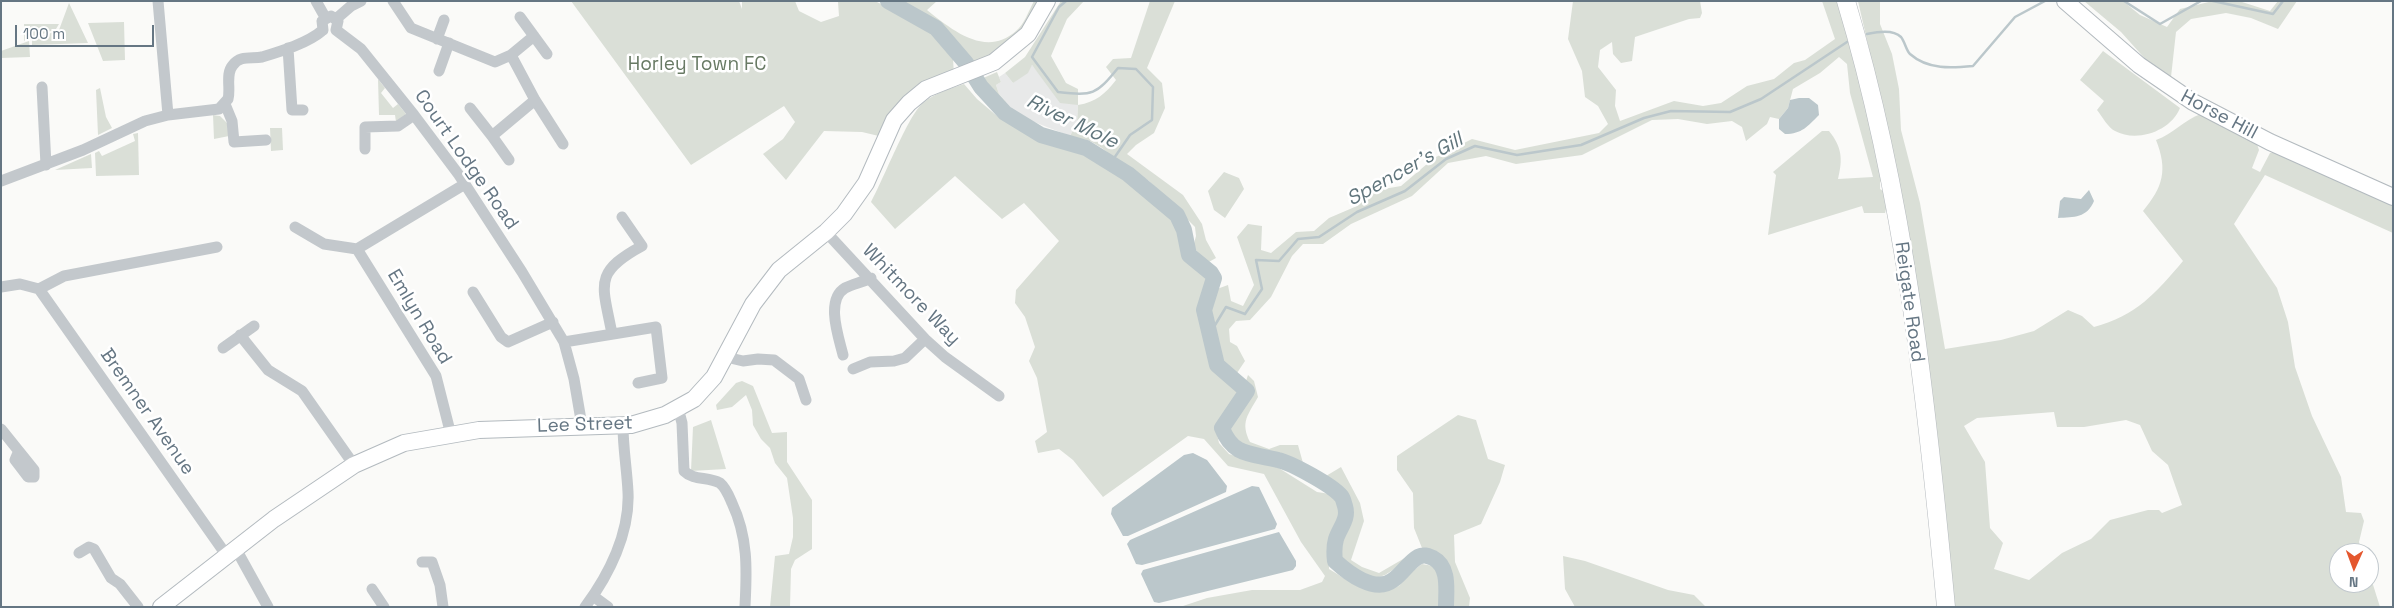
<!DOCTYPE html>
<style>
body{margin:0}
#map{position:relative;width:2394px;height:608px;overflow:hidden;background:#fafaf8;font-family:"Space Grotesk",sans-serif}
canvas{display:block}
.frame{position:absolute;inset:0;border:2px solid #657683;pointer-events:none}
.north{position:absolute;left:2329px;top:543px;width:50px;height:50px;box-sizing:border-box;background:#fff;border:1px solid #c1c8cd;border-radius:50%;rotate:182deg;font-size:14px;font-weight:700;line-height:20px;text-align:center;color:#657683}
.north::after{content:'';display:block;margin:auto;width:18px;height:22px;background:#e4572e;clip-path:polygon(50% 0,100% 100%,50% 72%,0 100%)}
.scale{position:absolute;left:15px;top:25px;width:139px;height:22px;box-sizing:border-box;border:2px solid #657683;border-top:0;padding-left:6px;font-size:15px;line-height:18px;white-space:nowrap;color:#657683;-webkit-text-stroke:4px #fff;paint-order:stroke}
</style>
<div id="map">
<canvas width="2394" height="608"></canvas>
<div class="frame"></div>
<div class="north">N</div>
<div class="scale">100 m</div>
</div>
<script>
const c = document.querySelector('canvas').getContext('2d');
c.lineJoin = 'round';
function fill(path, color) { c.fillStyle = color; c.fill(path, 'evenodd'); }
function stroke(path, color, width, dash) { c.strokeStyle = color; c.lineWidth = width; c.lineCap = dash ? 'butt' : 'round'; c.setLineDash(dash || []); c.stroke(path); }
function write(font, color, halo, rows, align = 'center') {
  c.font = font + ' "Space Grotesk",sans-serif'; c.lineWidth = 5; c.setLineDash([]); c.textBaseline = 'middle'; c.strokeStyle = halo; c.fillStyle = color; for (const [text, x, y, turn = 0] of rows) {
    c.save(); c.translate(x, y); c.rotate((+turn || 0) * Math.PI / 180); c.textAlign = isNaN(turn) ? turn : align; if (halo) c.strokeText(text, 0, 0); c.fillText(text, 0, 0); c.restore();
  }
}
const built = new Path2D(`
 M1032,65L1046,82L1078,105L1077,122L1070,136L1029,120L1004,105L1006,102L999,94L996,85L1001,82L999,77L1005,73L1013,83Z`);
const green = new Path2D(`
 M571,1H739L742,9V1H795L799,11L821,22L839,16L838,2L875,1L928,28L953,58L954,76L917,85L900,105L883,137L862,132L824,131L786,180L763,154L783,139L795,122L784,106L691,165Z
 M895,1H937L927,10C952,30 986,58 1016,31C1024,25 1029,10 1034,1H1045L1004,53L974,63L947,35L923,15Z
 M1061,1H1084L1067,19L1051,56L1066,83L1078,89V105C1096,102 1105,94 1116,80L1106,67L1113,59L1131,58L1150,1H1175L1147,68L1162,83L1165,108L1154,133L1136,145L1127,154L1183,195L1202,224L1206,240L1216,258L1207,263L1193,247L1196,236L1195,227L1149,181L1120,163L1102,148L1090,141L1070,136L1077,122L1078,105L1060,103L1032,65L1028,73L1013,83L1005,73L1025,57Z
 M1573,1H1700L1702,13L1700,18L1689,19L1635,37L1632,61L1621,63L1613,54L1612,42L1600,50L1598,67L1616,90L1615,106L1620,121L1674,101L1703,106L1721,103L1747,86L1774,79L1794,63L1805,60L1835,39L1822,1H1837L1852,51L1884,178L1880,182V189L1886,193L1887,206L1885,213H1864L1862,206L1768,235L1776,175L1773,172L1822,131H1829C1842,147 1843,159 1838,179L1873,177L1850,93L1847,64L1839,57L1820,73L1793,89L1788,108L1779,119L1770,117L1767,124L1746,141L1742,127L1732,121L1707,124L1678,119L1652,120L1582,155L1516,164L1486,156L1448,163L1412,196L1351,224L1323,244H1303L1292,256L1271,297L1250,320L1236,321L1229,329L1230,342L1237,346L1245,361L1235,376L1224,367L1216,341L1210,310L1217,289L1228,285L1231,301L1243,306L1254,285L1237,237L1248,224L1262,226L1261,250L1271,253L1296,232L1314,231L1329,218L1357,206L1372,191L1401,186L1434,158L1472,139L1515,150L1599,133L1608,124L1598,106L1585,97L1582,71L1568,39Z
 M1858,1L1880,2V24L1892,54L1899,89L1901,130L1920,203L1945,349L2001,340L2034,331L2068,310L2082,316L2094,327C2136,316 2156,293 2183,261L2143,211C2163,187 2168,170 2156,140C2173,134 2184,120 2201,114L2257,144L2259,150L2252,168L2260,172L2270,153L2274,152L2393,205V233L2265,175L2234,224L2277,288L2288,322L2295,367L2312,416L2341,477L2346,512L2361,513L2364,521L2359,542L2362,553H2339V583H2369V572L2380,607H1953L1882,106ZM2054,412L2057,427H2084L2126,420L2140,425L2152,451L2168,465L2182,505L2162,513L2159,510H2148L2110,520L2091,539L2062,553L2029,580L1994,569L2003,543L1990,528L1985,462L1964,426L1977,418Z
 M2084,1H2123L2140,15L2167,27L2180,9L2213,1H2239L2270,11L2278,1H2297L2278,29L2251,18L2226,13L2191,19L2176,32L2171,77L2148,62L2121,32Z
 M69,3L88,43L32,45V40L59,30Z
 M124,22L125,60L103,61L88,23Z
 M24,24H59L56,29L24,41Z
 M29,41L30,57L1,58V51Z
 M2103,51L2180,108C2171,131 2137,143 2115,131C2108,128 2102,116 2097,110L2104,101L2080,80Z
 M997,72L1001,82L996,85L999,94L1006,102L1004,105L994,96L981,79Z
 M378,79L385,88L381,93L393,108L398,104L406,114L396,122L395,115H379Z
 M964,84L977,99L997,116L1023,132L1048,143L1076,148L1144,193L1174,217L1182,236L1185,254L1190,264L1207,277C1207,288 1201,296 1200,307C1198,324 1206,348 1212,364C1218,380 1237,379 1240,398L1220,421L1216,430L1219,443L1229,454L1258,463L1274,465L1317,492L1330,494L1339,502L1343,519C1333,535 1329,549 1329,569L1347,580L1380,591L1399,586L1407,575L1422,564L1433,566L1439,575L1441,607H1180L1207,598L1252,590H1300L1322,582L1325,576L1301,542L1264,474L1228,466L1204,439L1188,436L1103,497L1073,460L1059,449L1038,453L1035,441L1047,432L1037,378L1029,361L1035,347L1025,317L1015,303L1016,290L1059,241L1024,203L1002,219L955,176L895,229L871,202C883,181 908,115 923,103C935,93 949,89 964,84Z
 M100,88L106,117L112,128L98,135L96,90Z
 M213,115L220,116L227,123L229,136L214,139Z
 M270,128H282L283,150L271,151Z
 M138,133L139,175L96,176L95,153L99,151L102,156L135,141L133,134Z
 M91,154L92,168L55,170Z
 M1224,172L1239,178L1244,189L1225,218L1214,210L1208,191Z
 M1248,375L1254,381L1258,397C1248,415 1240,422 1250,442L1269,449L1280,445H1298L1303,463L1297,465L1279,454L1248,450L1232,441L1227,428C1233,414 1244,407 1252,393L1246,381Z
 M742,381L753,386L772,433L787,432V462L812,500V549L795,560L791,569L790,607H770L775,556L789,554L793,537V518L787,478L775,463L770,448L761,439L753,425L752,410L746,395L732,407L717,410L716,405L736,383Z
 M1458,415L1476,420L1488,459L1505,465L1500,482L1481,524L1454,535L1455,562L1470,598L1469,607H1449V576L1442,556L1425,549L1385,575L1376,578L1352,568L1340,557L1341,540L1350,524L1351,508L1342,490L1321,479L1341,467L1360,503L1364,521L1351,560L1362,567L1379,573L1422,548L1414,528L1413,493L1397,470V456Z
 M711,420L726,469L691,471L693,427Z
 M1563,556L1585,561L1668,590L1694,595L1706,607H1575L1565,589Z`);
const water = new Path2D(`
 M1799,98H1809L1818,105L1819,115C1808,126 1802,134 1785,134L1779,129V119L1788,108L1790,100Z
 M2089,190L2094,201C2087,218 2074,217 2058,218L2060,201L2064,197L2081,199Z
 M1193,453L1207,460L1227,486L1226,492L1128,536H1123L1111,514L1112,508L1184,455Z
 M1252,486L1259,487L1277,524L1275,529L1142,565L1136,564L1127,544L1130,540Z
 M1279,532L1296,561V566L1293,570L1159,603L1154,602L1141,574L1143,570Z`);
const stream = new Path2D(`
 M1066,1L1059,7L1032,57L1058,92C1093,96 1096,95 1118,68L1136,69L1153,87L1152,120L1130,135L1110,164
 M2124,1L2160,24L2201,1
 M2213,1L2273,14L2283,1
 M1867,34C1877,32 1893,29 1901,37C1905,42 1906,50 1910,54C1928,70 1952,68 1973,66L2015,17L2045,1
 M1209,335L1226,307L1245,314L1262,289L1256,260L1279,261L1298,239L1319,237L1357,212L1405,191L1446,159L1475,146L1517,155L1581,145L1644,118L1671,111L1730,112L1761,99L1847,42`);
const river = new Path2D(`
 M888,1L936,28L966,63L981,87L1005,113L1041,135L1086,148L1128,174L1177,215L1184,230L1189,255L1211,273L1214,278L1204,310L1217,365L1247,391L1222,428C1233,457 1252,453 1278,460C1291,463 1332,485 1341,496C1343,498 1344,503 1345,506C1349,519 1340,527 1336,539C1334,546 1334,553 1335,561C1348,573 1375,594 1393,580C1402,574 1409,562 1418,557C1424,554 1428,556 1433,558C1450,567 1446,590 1446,607`);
const street = new Path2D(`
 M158,1L168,115
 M316,1L325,17
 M393,1L411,28L495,62L511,55L535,100L563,144
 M520,17L547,54
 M336,19L351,6L361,1
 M323,30L322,21L331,16L338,21L336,30
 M336,30L361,49L414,115L459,175L522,272L564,342L574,379L582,426
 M437,39L444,20
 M288,48L292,110H303
 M511,55L534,36
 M439,71L449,43
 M42,87L46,165
 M225,104L232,121L234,142L266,140
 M470,108L492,136L535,100
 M492,136L509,160
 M365,149V127L398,126L414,115
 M1,181L83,150L145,121L168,115L219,109L228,99C231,88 225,74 233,65C240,55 252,59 262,57C282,51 308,43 323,30
 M295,227L324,244L357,249L465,184
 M826,232L925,339L945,357L999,396
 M357,249L436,376L451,435
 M1,287L20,284L39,289L64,276L217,247
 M39,289L227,556
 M473,292L501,337L508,342L553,322
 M612,334C603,285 592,273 642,246L622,217
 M240,335L268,370L302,391L354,465
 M564,342L656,327L662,378L638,383
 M223,348L254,326
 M843,355C839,338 825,300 845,288C853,284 863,282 871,278
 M726,357L743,361L758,359L774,360L799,379L806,400
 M853,369L870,362L894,361L905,358L925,339
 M678,408L682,423L684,471C694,481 708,476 720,483C726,488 729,496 732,503C748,537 747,569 745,606
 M1,429L34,470V477H28L15,460L18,453
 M236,549L268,607
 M79,553L89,547L94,549L111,578L120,584L138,607
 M422,562H432L440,585L443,607
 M372,589L384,607
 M593,596L608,607
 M585,607C609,575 630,533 628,492C627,470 623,448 623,426`);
const secondary = new Path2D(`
 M2065,1L2139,65L2193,102L2270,142L2393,197
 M161,607L274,519L354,465L404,443L479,430L631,425L665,415L694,399L714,377L753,304L779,270L826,232L844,214L866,183L894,120L909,103L926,89L994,62L1028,34L1047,1`);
const primary = new Path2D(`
 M1846,1C1905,197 1927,404 1946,607`);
const parkNames = [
 ["Horley Town FC",697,65]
];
const streetNames = [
 ["Horse Hill",2219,115,28],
 ["Court Lodge Road",466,160,55],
 ["Whitmore Way",911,295,46],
 ["Reigate Road",1909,302,82],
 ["Emlyn Road",419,317,59],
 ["Bremner Avenue",147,412,55],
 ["Lee Street",585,425,-2]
];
const waterNames = [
 ["River Mole",1072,122,26],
 ["Spencer's Gill",1405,170,-29]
];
fill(built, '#e8e9e9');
fill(green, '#dadfd7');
fill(water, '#bbc7cb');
stroke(stream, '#bbc7cb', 2.5);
stroke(river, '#bbc7cb', 16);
stroke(secondary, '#b3babf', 18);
stroke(primary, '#b5babe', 19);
stroke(street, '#c3c8cc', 11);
stroke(secondary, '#fff', 16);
stroke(primary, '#fff', 18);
write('19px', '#687a64', '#fff', parkNames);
write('19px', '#657683', '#fff', streetNames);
write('italic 20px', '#60757c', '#fff', waterNames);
</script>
